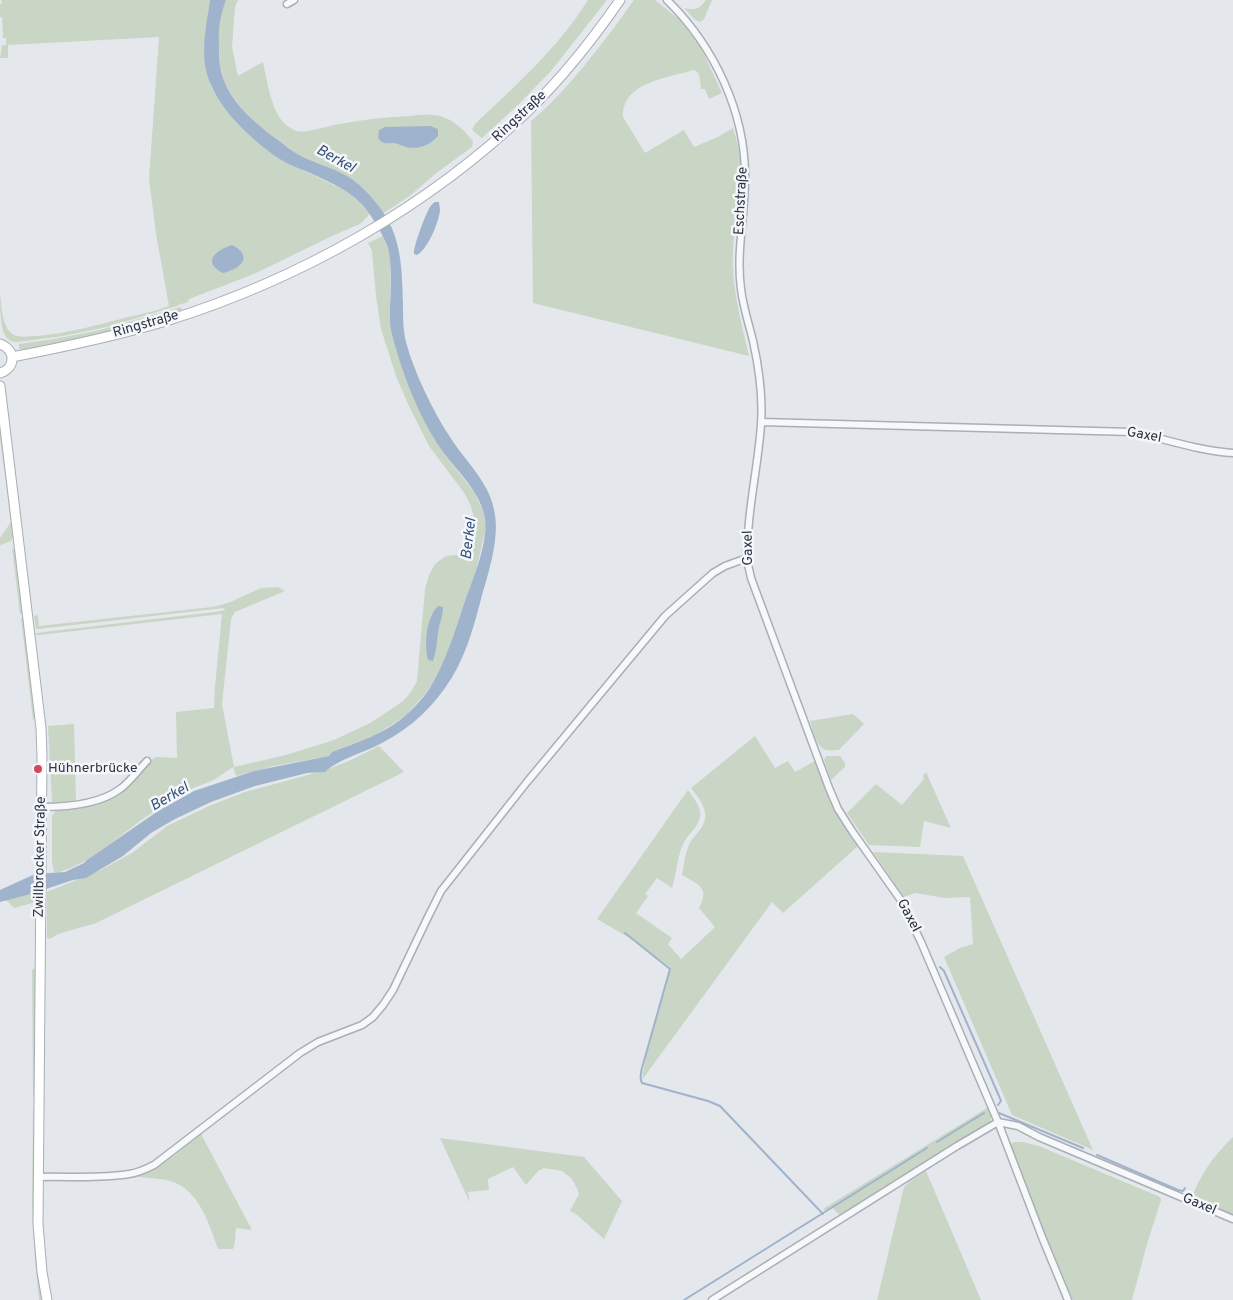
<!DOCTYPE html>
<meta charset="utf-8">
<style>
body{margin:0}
canvas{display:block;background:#e4e7ec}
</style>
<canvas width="1233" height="1300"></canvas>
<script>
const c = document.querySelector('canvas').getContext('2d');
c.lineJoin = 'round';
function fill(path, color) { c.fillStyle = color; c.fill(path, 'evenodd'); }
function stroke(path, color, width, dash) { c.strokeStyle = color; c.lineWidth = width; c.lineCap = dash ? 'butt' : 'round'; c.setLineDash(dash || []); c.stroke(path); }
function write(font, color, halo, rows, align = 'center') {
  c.font = font + ' Overpass,sans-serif'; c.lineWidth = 5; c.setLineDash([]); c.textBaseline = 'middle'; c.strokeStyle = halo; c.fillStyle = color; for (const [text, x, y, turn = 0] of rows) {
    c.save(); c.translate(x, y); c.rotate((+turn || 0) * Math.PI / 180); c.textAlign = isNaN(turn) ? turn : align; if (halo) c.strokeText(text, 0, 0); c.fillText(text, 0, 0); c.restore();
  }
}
const green = new Path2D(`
 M1,0H210L205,35L211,87L225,108L236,122L255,140L280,159L340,188L355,196L370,214L360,224L332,236L254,274L189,299L188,302L178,305L177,306L107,327L63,336L17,342C13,342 9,341 6,337C0,329 0,304 0,293C2,305 1,328 14,335C21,338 30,336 37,336C68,333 98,325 128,317C142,314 156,311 169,306L156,234L149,179L159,37L8,45V58H0L2,45H6V38H3L2,17H0V4H2Z
 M226,0H238L235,7L232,47L238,76L263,62C267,80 271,110 284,123C287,126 293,130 297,131C306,133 325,127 334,125C359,120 384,117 410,116C419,115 431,114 440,116C454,120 464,130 473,141L472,147L435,174L411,195L384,213L331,168L300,156L259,126L244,111L233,97L224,82L220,66L218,36L222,9Z
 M588,0H607L551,71L518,105L482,138L472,130L475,124C516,85 558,48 588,0Z
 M634,0H655L680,20L701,48L722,93L709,99L705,89H701C700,82 701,71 693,70C668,78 622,82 623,117L645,153L684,130L694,147L718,137L733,128C737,140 740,153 741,166C742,194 734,222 733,250C731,285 741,322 749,356L533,303L531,121C551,105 567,86 584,66C601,45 618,23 633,1Z
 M706,0H712L704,19L700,22L695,20L684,8C695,10 699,10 706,0Z
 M383,236L390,256V324L444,454L474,492L484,513L486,524L485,533L475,575L464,605L454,636L448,653L432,684L425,694L407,714L398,721L375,735L332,752L329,756L274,766L236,776L233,767L214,780L188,790L166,803L140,821L110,844L87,860L71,868L57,873L54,872L52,862V816L56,810L105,801L146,763L156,757L177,758L176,712L214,708L215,687L222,614L39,635H36V633L214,612L225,610L224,608L38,629H36L34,616L38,615L39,626L212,607L228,603L261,588L278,587L285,591L235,612L231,619L222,704L234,767L286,755L334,740L370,723L387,712L403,701L411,692L417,681L425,589L429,575L435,564L446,556L457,555L468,562L475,523L471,506L465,494L429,446L408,404L396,376L381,329L376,296L372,251L368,243Z
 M181,307L182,311C140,325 97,337 54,345C43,346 30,350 19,349V344L54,339L100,330Z
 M0,415L14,536C11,542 7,543 0,545V538L11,522L0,438Z
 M12,548L16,552L23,613L20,614Z
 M24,617L36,717L33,720L21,618Z
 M853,714L864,724L839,750C835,750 830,751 826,750C816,747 813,730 810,721Z
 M74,724L76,802H52L48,726Z
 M755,736L775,768L788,761L795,772L815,761L829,799L841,822L858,846L783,913L772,902L642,1080L646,1056L670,967L628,937L597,919L688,790C692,796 699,804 700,811C702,824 690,832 684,842C677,856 677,873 672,888L657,878L645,894L648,896L636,913L672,938L668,944L681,959L715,927L699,908C710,888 699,885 682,875C684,865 685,852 690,843C693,837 698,833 702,827C711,812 700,800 691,788Z
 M379,746L404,772L94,924L78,928L58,934L50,939L47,938V892L101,870L132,853L167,826L209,806L245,792L326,770L351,760Z
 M827,756H840L845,763V767L831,780L824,759Z
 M926,772L951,828L924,821L920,847L869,845L847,813L876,784L902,805L924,779L923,776Z
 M873,852L963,856L1093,1150L1012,1115L944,957L960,948L973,944L970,897L945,898L915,893L904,897Z
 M38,892V900L32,903L14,908L6,900Z
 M37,967L36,1042L34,1043V1050L36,1051V1095L33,1097L32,970Z
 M987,1108H989C991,1114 993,1120 987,1125L841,1217L833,1208L826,1210L823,1209Z
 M33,1109L35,1110L44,1300H39L35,1260L32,1207Z
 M201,1134L251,1228V1230L236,1228C235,1235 236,1242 233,1249H218C209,1224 199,1189 170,1181C160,1178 145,1178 134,1176C161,1169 180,1151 201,1134Z
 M1233,1137V1215L1194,1198L1193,1195C1201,1173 1216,1153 1233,1137Z
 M440,1138L584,1157L622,1201L604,1239L576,1214L570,1211L579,1194L577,1188L571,1178L562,1171L544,1168L538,1171L526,1185L513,1167L488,1179L489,1190L468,1192L470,1203Z
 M1014,1142H1023L1039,1146L1160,1197L1161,1200L1147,1244L1132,1300H1073L1008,1151L1009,1145Z
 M926,1171L981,1300H877L904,1187L909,1182Z`);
const water = new Path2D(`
 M210,0H226C220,15 218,31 219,47C219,53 219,60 220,66C225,98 253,122 278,140C285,145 293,152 301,156C315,163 331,167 345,175C359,182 374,199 383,212C402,240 402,271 403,304C403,316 403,330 406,342C414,372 433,411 450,437C467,464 491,483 495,515C499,541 488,574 481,599C473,630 464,662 445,688C426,715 402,734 372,748C356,755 338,760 325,772L307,773L255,786L211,802L175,819L151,833L123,856L86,878L73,880L31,894L0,902V890L35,874L65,872L84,863L87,860L158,811L194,791L254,771L329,756L332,752C358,742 387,733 407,714C416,706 425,696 431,686C446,660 455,632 464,604C472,581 491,538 484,514C478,490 458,472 443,452C425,427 411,395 401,365C397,352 392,337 390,324C390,318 390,311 390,305C391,290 391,274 390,259C389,244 379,229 371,216C356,192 333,184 308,172C298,168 287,164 278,158C248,137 211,103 205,65C202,44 207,21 210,0Z
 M430,126L438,129V136C430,145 419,150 406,147C402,146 399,144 395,143C387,143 383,145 378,138L379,130L385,127Z
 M435,202H439C439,203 440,208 440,210C439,222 428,249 417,255L414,254C413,248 424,218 428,211C429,207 432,204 435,202Z
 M232,245C254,256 241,269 223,273C201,262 216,250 232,245Z
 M438,606L443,607C443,614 441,620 439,627C437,638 437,650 433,661L428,660C424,644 426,618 438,606Z`);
const stream = new Path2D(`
 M625,933L670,969L642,1068C641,1073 639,1079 642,1083L708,1101L720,1106L823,1214
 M940,967L944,971L999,1096L1001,1101L998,1105
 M999,1113L1083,1148
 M937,1142L984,1113
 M1097,1155L1178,1190L1183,1191L1185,1188
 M684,1300L927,1148`);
const minor = new Path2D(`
 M667,0C714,46 746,113 745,179C745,216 736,252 741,289C743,307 749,324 753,341C759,368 763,396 761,424C759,456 752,489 749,522C748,534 746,548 747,560C748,566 750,572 751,578L829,788L838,809L852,831L900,899L921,942L998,1122L1042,1237L1068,1300
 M287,4L294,0
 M761,422L1132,432C1166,439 1199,451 1233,453
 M42,807C66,807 100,804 120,789C130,782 138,770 147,761
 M38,1177C68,1176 99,1179 129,1174C138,1173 146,1169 154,1165L300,1053L318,1042L362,1025L373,1017L383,1005L393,990L427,919L441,891L527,782L665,616L713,573L725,566L747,558
 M712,1300L957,1146L998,1122L1018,1126L1039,1137L1233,1219`);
const secondary = new Path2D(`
 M0,344C16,350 16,368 0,373
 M12,357C64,347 116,336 166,321C300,279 427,208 529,110C563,77 593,39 620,0
 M0,386L41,728L42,757L38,1224L42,1272L47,1300`);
const markers = [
 [38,769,5,"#d1495b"]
];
const streetNames = [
 ["Ringstraße",520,117,-43],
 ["Eschstraße",742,201,-87],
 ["Ringstraße",146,325,-16],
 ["Gaxel",1144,436,10],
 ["Gaxel",749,548,-91],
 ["Zwillbrocker Straße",41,857,-89],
 ["Gaxel",908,916,62],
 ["Gaxel",1199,1205,23]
];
const poiNames = [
 ["Hühnerbrücke",48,769]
];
const waterNames = [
 ["Berkel",335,160,29],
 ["Berkel",470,539,-83],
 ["Berkel",170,798,-30]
];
fill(green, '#c9d6c5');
fill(water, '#9fb4cc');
stroke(stream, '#9fb4cc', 2);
stroke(minor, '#a9aeb7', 9);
stroke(secondary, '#a9aeb7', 11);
stroke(minor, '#f7f8fa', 6);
stroke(secondary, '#fff', 9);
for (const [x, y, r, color] of markers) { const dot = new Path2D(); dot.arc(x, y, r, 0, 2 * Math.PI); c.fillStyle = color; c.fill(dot); stroke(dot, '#f4f6f9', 2); }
write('14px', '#2b3445', '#f4f6f9', streetNames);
write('14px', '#2b3445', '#f4f6f9', poiNames, 'left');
write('italic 15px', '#34527a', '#f4f6f9', waterNames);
</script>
